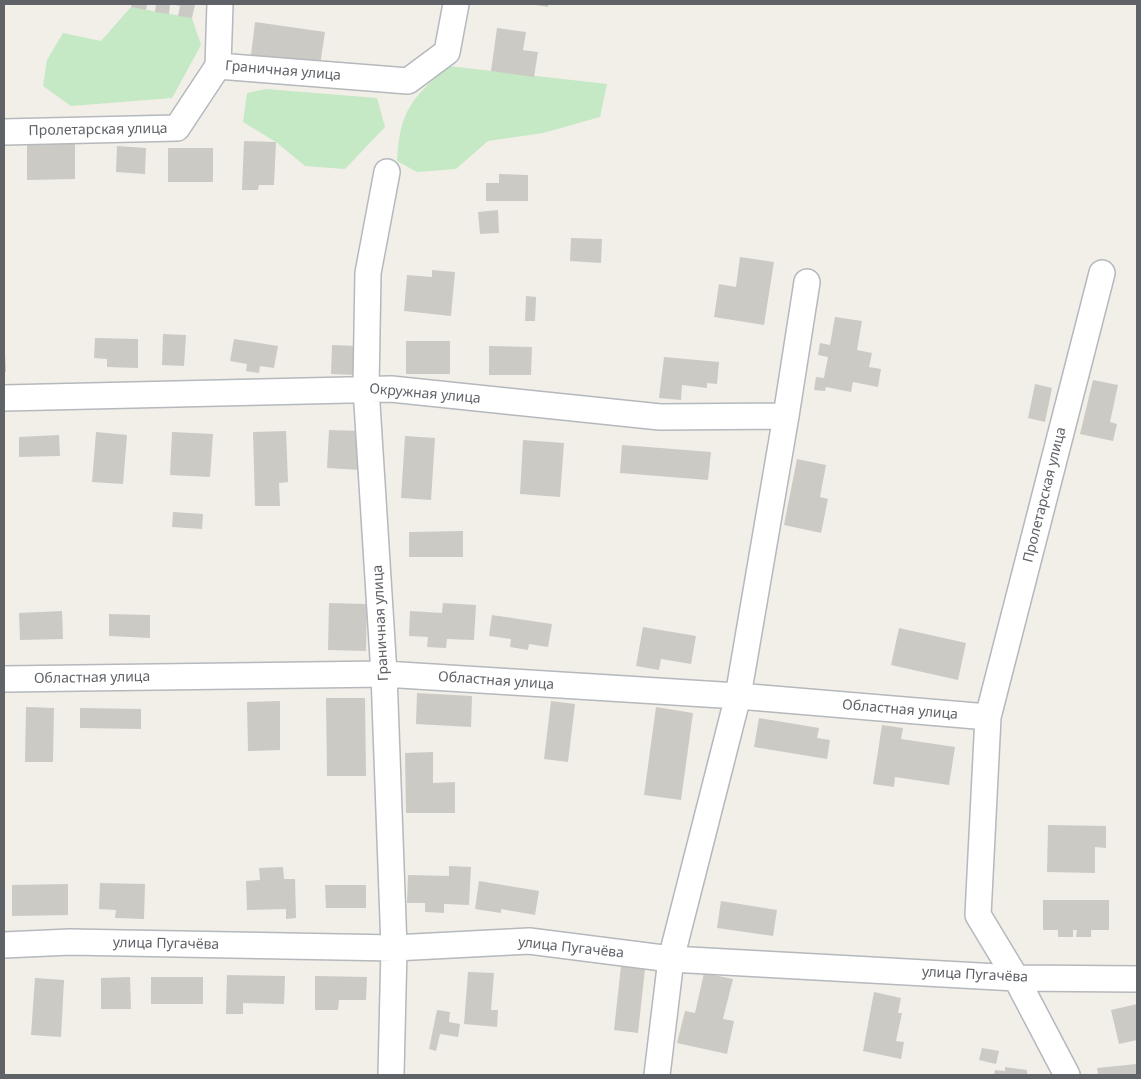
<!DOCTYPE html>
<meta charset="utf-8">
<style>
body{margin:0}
#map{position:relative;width:1141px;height:1079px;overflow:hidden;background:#f1efe8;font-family:"Noto Sans",sans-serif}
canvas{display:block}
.frame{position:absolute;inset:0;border:5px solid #5f6368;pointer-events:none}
</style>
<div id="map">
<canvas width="1141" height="1079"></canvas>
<div class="frame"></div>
</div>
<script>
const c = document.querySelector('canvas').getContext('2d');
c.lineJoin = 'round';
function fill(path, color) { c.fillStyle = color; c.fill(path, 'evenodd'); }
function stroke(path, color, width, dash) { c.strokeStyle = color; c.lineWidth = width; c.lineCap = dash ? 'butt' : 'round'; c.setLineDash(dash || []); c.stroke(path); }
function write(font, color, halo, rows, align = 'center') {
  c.font = font + ' "Noto Sans",sans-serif'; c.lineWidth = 4; c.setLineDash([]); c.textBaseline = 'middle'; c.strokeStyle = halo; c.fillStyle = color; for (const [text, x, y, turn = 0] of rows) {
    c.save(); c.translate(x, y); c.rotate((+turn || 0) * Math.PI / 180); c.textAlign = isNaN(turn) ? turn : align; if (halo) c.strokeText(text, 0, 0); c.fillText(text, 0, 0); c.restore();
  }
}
const green = new Path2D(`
 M131,7L192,18L201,45L172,98L71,106L43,86L47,60L63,33L101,41Z
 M448,66L607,84L600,117L543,133L488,141L456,169L417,172L397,161C400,109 412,99 448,66Z
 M266,89L377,98L385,127L345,169L305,166L276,142L243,122L247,93Z`);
const building = new Path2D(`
 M132,4H147L146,10L131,7Z
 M156,4H170L169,14L155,12Z
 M171,4H195L192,18L178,16L180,6Z
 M530,4H548V7Z
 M255,22L325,32L320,65L251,55Z
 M497,28L526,32L523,50L538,52L534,77L491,71Z
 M244,141L276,142L274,185H259L258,190H242Z
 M27,142H75V179L27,180Z
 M117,146L146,148L145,174L116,172Z
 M168,148H213V182H168Z
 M499,174L528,175V201H486V183H499Z
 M498,210L499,233L480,234L478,212Z
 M571,238L602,239L601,263L570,261Z
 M740,257L774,262L764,325L714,317L719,284L736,287Z
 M432,270L455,272L451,316L404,311L407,275L432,277Z
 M526,296L536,297L535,321H525Z
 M835,317L862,321L857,350L872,353L869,367L881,369L878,387L853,382L851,392L826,387L825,391L814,390L816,377L824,378L828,357L818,355L820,343L830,345Z
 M163,334L186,335L184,366L162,365Z
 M95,338L138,339V368L107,367V359L94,358Z
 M234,339L278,346L274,368L260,366L259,373L246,371L247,364L230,361Z
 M406,341H450V374H406Z
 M332,345L357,346L356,375L331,374Z
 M489,346L532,347L531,375H489Z
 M4,354H5L6,372H4Z
 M664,357L719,362L717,384L707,383V388L682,385L681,400L659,398Z
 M1093,380L1118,385L1110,422L1117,424L1113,441L1080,434Z
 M1035,384L1052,388L1045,422L1028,418Z
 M329,430L362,431L360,470L327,468Z
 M286,431L288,482L279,483L280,506H255L253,432Z
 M96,432L127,435L123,484L92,482Z
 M172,432L213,434L210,477L170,475Z
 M59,435L60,456L19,457V437Z
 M405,436L435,438L431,500L401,498Z
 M523,440L564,443L560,497L520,494Z
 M622,445L711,452L708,480L620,473Z
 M797,459L826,465L820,497L828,499L821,533L784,525Z
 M173,512L203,514L202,529L172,527Z
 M463,531V557H409V532Z
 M329,603L367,604L366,651L328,650Z
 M443,603L476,605L474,640L447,639L446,648L427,647L428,637L409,636L410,611L442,613Z
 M62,611L63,639L20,640L19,613Z
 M109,614L150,615V638L109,636Z
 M492,615L552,624L548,647L529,644L528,650L510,647L511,639L489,636Z
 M643,627L696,636L691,664L661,659L659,670L636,666Z
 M899,628L966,643L958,680L891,665Z
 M417,693L472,696L471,727L416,724Z
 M326,698H365L366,776H327Z
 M280,701V750L248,751L247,702Z
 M551,701L575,704L568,762L544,759Z
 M26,707L54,708L53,762H25Z
 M656,707L693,713L681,800L644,795Z
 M80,708L141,709V729L80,728Z
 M759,718L819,728L817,738L830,740L827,759L754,747Z
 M882,725L903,728L901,739L955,747L949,785L895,777L894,787L873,784Z
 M433,752V783L455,782V813H406L405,753Z
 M1048,825L1106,826V848L1095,847V873L1047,872Z
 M449,866L471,867L469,905L444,904V913L425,912V903H407L408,875L449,876Z
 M283,867L284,879H295L296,918L286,919V909L247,910L246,881L260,880L259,868Z
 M479,881L539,891L535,915L501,909V913L475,909Z
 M100,883L145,884L144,919L115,918L116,910L99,909Z
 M68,884V915L12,916V885Z
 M325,885H366V908H326Z
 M1043,900H1109V930H1091V937H1076L1077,930H1073V937H1058V930H1043Z
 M721,901L777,910L773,936L717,928Z
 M621,966L645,969L638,1033L614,1030Z
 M468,972L494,973L491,1010H498L497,1027L464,1024Z
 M704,973L733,979L723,1019L734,1021L727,1054L677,1043L685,1011L695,1013Z
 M227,975L285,976L284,1004L243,1003V1014H226Z
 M315,976L367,977L366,1000H339L338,1010H315Z
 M130,977L131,1009H101V978Z
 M151,977H203V1004H151Z
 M35,978L64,980L61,1037L31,1035Z
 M874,992L901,998L898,1013H902L896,1041L904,1042L901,1059L863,1051Z
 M1137,1004V1040L1119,1044L1111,1010Z
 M437,1010L450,1012L449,1022L460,1024L458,1037L440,1034L436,1051L429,1049Z
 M982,1048L999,1051L996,1064L979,1060Z
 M1137,1064V1075H1098L1097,1068Z
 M1005,1067L1027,1070V1075H994L995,1070L1005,1071Z`);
const minor = new Path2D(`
 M218,66L408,81L447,52L456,4
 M218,66L220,4
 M4,132L177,128L218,66
 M387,172L368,273L366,388L384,674L394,948L391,1075
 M4,398L391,389L660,417L786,416
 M4,679L384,674L738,696L988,717
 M4,945L70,942L394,948L529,941L671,959L1016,978L1137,979
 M657,1075L671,959L738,696L786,416L807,282
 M1067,1075L1016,978L978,915L988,717L1102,273`);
const streetNames = [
 ["Граничная улица",283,71,5],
 ["Пролетарская улица",98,130,-1],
 ["Окружная улица",425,394,5],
 ["Пролетарская улица",1045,495,-76],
 ["Граничная улица",381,623,-93],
 ["Областная улица",92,678,-1],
 ["Областная улица",496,681,4],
 ["Областная улица",900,710,5],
 ["улица Пугачёва",166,944,1],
 ["улица Пугачёва",571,948,6],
 ["улица Пугачёва",975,975,3]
];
fill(green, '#c5e8c5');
fill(building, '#cccac5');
stroke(minor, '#b5b8bc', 28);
stroke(minor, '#fff', 25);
write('14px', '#5f6368', '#fff', streetNames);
</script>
